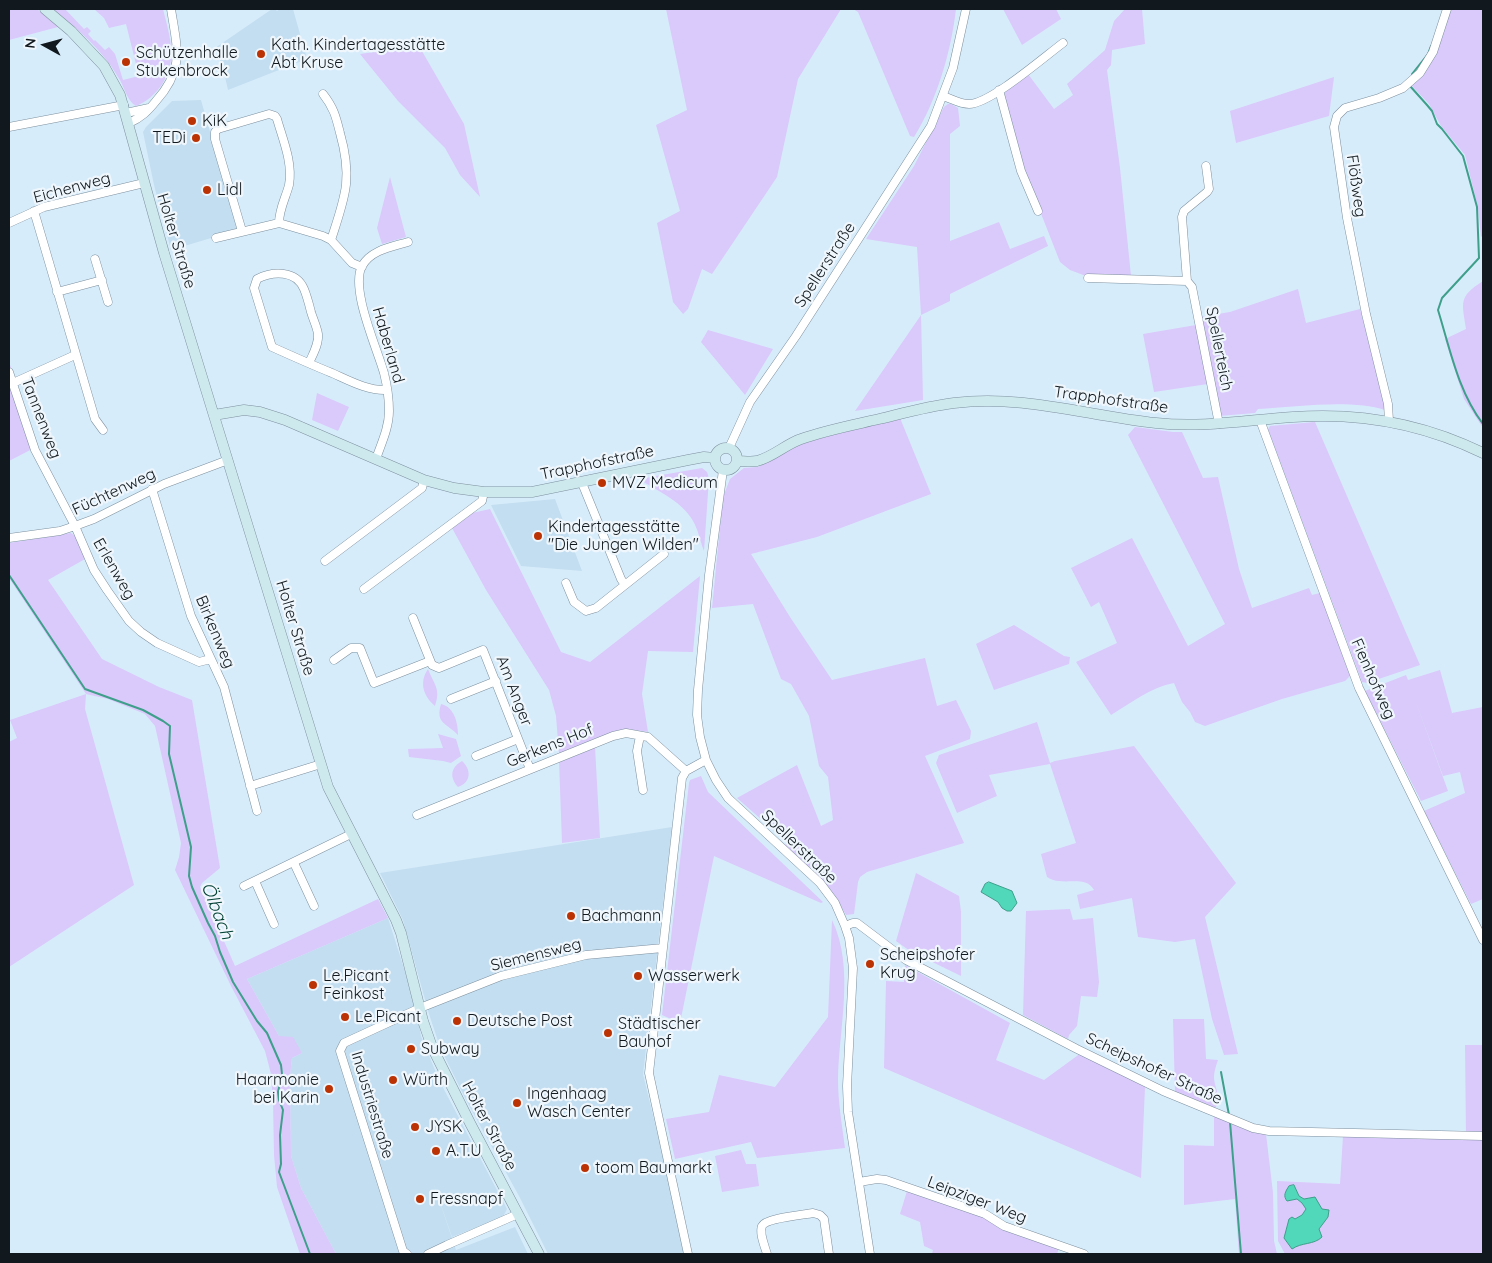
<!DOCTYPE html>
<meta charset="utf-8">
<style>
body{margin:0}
#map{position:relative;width:1492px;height:1263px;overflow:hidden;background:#d7ecfb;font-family:Quicksand,sans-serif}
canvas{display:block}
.frame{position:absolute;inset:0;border:10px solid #11191e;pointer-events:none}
.north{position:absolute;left:20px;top:20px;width:50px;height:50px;-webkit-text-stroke:4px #eff7fd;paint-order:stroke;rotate:277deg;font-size:14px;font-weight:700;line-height:20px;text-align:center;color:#11191e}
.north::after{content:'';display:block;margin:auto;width:18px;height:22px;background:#11191e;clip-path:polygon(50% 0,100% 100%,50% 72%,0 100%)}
</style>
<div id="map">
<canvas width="1492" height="1263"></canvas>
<div class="frame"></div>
<div class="north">N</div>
</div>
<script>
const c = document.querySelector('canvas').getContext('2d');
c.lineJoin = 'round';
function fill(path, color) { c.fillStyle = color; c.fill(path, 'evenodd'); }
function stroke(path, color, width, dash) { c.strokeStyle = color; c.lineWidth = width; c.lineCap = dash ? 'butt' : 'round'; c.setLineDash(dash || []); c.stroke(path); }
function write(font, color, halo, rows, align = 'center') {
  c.font = font + ' Quicksand,sans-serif'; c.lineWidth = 4.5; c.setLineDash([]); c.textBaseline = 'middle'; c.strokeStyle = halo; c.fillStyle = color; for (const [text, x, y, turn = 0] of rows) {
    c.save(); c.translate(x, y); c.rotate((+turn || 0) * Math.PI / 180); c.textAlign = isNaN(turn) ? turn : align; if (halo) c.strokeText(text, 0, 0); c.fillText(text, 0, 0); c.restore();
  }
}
const built = new Path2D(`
 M272,9H275L277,11L280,9H293L307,59L228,90L223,68L215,48Z
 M201,100L238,230L171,250L154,185L143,132L146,127L172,101Z
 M555,499L582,571L521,566L491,505Z
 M672,827L643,1074L664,1161L684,1254H548L519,1196L466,1100L440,1047L429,1014L403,920L380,873Z
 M388,918L415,1003L421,1036L439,1080L507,1209L503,1217L452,1237L430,1173L456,1250L515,1227L528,1254H336L301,1188L291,1156L290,1076L292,1058L302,1053L279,1036L247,979Z`);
const green = new Path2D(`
 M9,9H37L58,27L9,40Z
 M53,9H65L84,29L87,27L91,31L88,34L94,41L95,40L105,50L109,47L115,54L123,80L139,76L126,24L109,28L104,18L94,9H163C166,22 171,37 171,51C173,74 157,98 136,106C126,100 125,87 118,77C102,49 77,29 53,9Z
 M666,9H841L798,79L777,177L712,274L702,269L688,309L683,314L673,302L657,223L680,211L656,125L687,110Z
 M853,9H956C951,52 937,100 914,137L910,136L858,12Z
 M1003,9H1056L1061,19L1022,45Z
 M1125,9H1142L1145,44L1112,50L1111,65L1107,70L1120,168L1131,276H1086L1070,270L1060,262L1022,165L1004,93L1028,74L1054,109L1073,95L1067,84L1105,50L1114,21Z
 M1450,9H1483V235L1481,237L1478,208L1465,155L1441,126L1429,104L1412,86L1421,74Z
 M419,46L464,124L480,197L460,175L445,148L398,101L360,54Z
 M1334,77L1329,116L1236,143L1230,111Z
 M948,104H951L958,108L960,126L950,134V241L999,222L1010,249L1044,236L1048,246L950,294V301L921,315L923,400L855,411L921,315L917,247L866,239L914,166L944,107Z
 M390,177L406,237L382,244L377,228Z
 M1483,281V428L1464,399L1445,339L1466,329C1462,302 1458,297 1483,281Z
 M1298,289L1306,323L1360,309L1385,404V410C1352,399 1294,407 1258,409L1255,413L1219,416L1200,317L1230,312Z
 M1196,325L1208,384L1154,392L1143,334Z
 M708,330L773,349L745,395L701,342Z
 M9,362L38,446L9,461Z
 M317,393L349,407L338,431L312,420Z
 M900,418L931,494L817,537L751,554L790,617L832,680L925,658L937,706L956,700L971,731L970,739L925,756L964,843L867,872L860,877L858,882L854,914L846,915C831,886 809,867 785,845L788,843L737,798L797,765L821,826L833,820L828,777L819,766L809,716L791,684L781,679L753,604L712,608L723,497L730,479L744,468L758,467L801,443Z
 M1315,422L1420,665L1367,683L1362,682L1268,429L1270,426Z
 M1135,427L1173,432H1182L1203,478L1218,477L1239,569L1252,608L1309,588L1312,595L1320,593L1350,676L1345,681L1282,699L1205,726L1195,722L1190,712L1182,702L1174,683C1151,687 1131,703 1111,715L1076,662L1117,643L1099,602L1091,607L1071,568L1132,538L1188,646L1225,624L1128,435Z
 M702,468L707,472L709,478L704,551C700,541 698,529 693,521C682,501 657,491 639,479Z
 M490,509L561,652L590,662L700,576L693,652L648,651L642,694L648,732L628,729L559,754L556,716L549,690L486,590L452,528L472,513Z
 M71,533L76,537L85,559L48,580L102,659L159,687L192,700L220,868L202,883L200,887L235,966L378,899L388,918L247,979L279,1036L293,1037L302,1053L292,1058L290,1076L291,1156L301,1188L336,1254H300L277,1187L274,1155L273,1103L271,1074L265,1051L231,986L175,870L179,857L181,843L155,726L145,714L108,699L86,694L85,709L134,885L9,967V742L17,738L10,720L86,694L9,578V543Z
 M1014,625L1064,656L1070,657L1069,664L994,690L976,644Z
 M428,669C434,685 441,688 435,706C423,696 419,682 428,669Z
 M1440,670L1452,713L1483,707V899L1471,904L1424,811L1465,793L1460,772L1443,776L1413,694L1448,791L1421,801L1365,691L1406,675L1408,680Z
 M441,704C454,707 458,722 458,735C447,723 435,724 441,704Z
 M1037,722L1050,763L1055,761L1134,746L1236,883L1205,917L1238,1054L1224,1055L1212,1019L1195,939L1175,942L1138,937L1132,898L1080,909L1077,895L1094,890C1087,877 1071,883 1059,881C1055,881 1050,879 1047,877L1041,854L1076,843L1050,764L989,775L997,796L957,813L936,763L939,755Z
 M438,734L456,739L461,756L451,763L443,761L409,757L408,749L443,748Z
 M595,747L600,838L562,843L559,761Z
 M462,761C471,769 472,782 458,787C449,777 451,767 462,761Z
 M701,776L708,792L823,902L821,903L714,856L680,1023L662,1015L689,783L690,780Z
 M916,873L959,896L961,912V976L910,951L896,941Z
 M1070,909L1073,920L1093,918L1099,982L1097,997L1081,996L1077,1026L1069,1035L1068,1039L1023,1015L1026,911Z
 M832,920C855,968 839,1027 838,1079C838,1102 842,1125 845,1148L757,1158L751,1142L675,1159L666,1119L709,1112L719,1075L775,1087L828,1017Z
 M905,965L1010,1023L996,1060L1044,1080L1081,1053L1145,1087L1141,1178L884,1068L886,981L904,982Z
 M1173,1019H1204L1206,1059L1218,1060C1216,1066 1214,1071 1214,1077C1214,1088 1223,1099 1215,1108L1175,1092Z
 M1465,1045H1483V1254H1285L1278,1241L1277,1181L1340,1184L1343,1136L1466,1139ZM1294,1185L1299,1196L1322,1209L1328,1217L1319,1229L1317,1241L1296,1246L1286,1229C1291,1220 1301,1218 1306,1209L1302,1203L1297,1199L1287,1201L1285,1198V1192Z
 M1214,1115L1266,1134L1273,1193L1274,1241L1277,1254H1239L1235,1199L1184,1205V1145L1214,1146Z
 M741,1150L746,1164H756L759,1186L722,1192L715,1156Z
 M907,1191L984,1217L1059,1248L1057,1254H932L933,1250L924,1246L920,1222L900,1214Z`);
const water = new Path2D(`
 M989,882L1012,891L1017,903L1011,911H1007L1002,908L998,902L981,892L985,884Z
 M1294,1185L1299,1196L1304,1199L1315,1197L1322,1209L1329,1210L1328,1217L1319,1229L1322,1237C1314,1245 1302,1242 1292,1249L1284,1238L1289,1219L1292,1217L1295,1219L1302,1215L1306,1209L1302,1203L1297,1199L1287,1201C1283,1196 1285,1192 1289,1186Z`);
const stream = new Path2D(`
 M1412,74L1428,54L1431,46
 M1410,86L1427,105L1432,111L1437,124L1442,129L1463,156L1477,207L1479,258L1442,298L1438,310C1450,349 1458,391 1483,424
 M9,575L85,689L143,710L163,721L170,726L169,754L191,847L189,876L192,887L208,923L215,936L220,952L233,982L257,1021L267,1033L281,1065L282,1074L278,1092L279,1100L283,1110L280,1135L281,1164L279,1172L310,1254
 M1221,1072L1229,1115
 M1230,1122L1241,1254`);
const street = new Path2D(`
 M999,90L1021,171L1038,211
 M323,94C334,108 336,117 340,133C353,179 345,197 331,240
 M943,96C952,99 960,104 969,104C990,104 1044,57 1063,43
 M126,113L149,108
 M129,123C141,118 148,111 156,101C185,69 177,48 171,9
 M9,127L124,105
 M1206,166L1209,189L1207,192L1184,211L1182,217L1187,281L1192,287L1219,424
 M34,211L95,419L103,430
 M9,223L44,207L144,183
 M242,231L215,139V132L218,129L269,114L275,116L277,119C283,140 293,163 289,185C286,197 279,209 279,223
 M216,238L279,223L323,236L331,240L352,263L362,267
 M95,259L108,302
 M1088,278L1187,281
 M57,292L102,280
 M309,363C313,354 319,344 318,334C317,327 313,319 311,312C309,304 307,296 304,289C296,270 273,271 257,279L254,288L272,347C292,356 312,365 332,373C350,381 368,391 387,390
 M9,372L35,450L75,526L94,570L107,590L129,621L141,632L157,643L199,662L211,659
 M13,383L75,355
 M1260,420L1359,688L1483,940
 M1389,421L1388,404L1366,314L1347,218L1334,127L1337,116L1345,108L1379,98L1403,88L1420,73L1433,52L1447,9
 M729,448L750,402L796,336L931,126L953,68L966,9
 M376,459C381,444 389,428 389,411C389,399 387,385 384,373C377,348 350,289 362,266C371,250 391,247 408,242
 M723,470L709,575L698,690L697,715L700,737L706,760L716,780L728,798L820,883L835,903L845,926L849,938L853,968L847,1086L848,1112L870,1254
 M582,483L621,579L625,585
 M152,489L191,616L224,687L257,811
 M9,538L60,531L75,526L94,519L164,484L228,460
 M325,561L422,488L424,480
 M566,583L574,602L586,611L596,608L664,554
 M364,589L482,501L484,492
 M413,618L432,665L439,668L483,650L530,769
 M334,660L351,648H360L374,683L430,661
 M451,699L496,681
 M640,736L637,751L643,790
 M476,756L518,739
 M250,786L321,764
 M417,815L613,736L626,733L648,737L686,771
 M294,863L314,906
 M255,881L274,924
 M244,886L351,834
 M845,926L853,923H857L906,960L1077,1049L1163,1091L1253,1128L1269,1131L1483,1136
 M859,1182L877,1179L886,1180L985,1214L1004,1226L1084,1254
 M407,1254L403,1251L340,1051L344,1043L420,1008L501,976L586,955L663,948
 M428,1254L447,1245L518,1214
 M688,1254L649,1073L682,778L686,771L706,760
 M767,1254C765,1247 759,1233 762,1226C766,1218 803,1215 813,1213L820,1215L824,1219L829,1254`);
const secondary = new Path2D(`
 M45,9L71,31L104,66L120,95L164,253L328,787L396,920L401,933L423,1021L432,1047L470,1123L539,1254
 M214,415L244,410L260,412L285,420L424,480L454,488L484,492H532L688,460L704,457L715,458
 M715 459a11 11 0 1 1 22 0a11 11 0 1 1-22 0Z
 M737,461C743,461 751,462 757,461C773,457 786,444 801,439C826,430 853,425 879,419C904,413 929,406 954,403C1022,394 1088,416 1156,423C1202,428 1247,420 1293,417C1360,412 1424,424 1483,453`);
const markers = [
 [261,54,5,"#bb3205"],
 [126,62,5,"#bb3205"],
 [192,121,5,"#bb3205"],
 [196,138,5,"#bb3205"],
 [207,190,5,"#bb3205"],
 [602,483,5,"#bb3205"],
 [538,536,5,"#bb3205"],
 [571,916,5,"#bb3205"],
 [870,964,5,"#bb3205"],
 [638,976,5,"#bb3205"],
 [313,985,5,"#bb3205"],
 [345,1017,5,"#bb3205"],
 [457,1021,5,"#bb3205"],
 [608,1033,5,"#bb3205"],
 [411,1049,5,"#bb3205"],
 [393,1080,5,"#bb3205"],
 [329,1089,5,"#bb3205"],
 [517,1103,5,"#bb3205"],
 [415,1127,5,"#bb3205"],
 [436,1151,5,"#bb3205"],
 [585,1168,5,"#bb3205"],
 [420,1199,5,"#bb3205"]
];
const poiNames = [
 ["Kath. Kindertagesstätte",271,45],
 ["Abt Kruse",271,63],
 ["Schützenhalle",136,53],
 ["Stukenbrock",136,71],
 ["KiK",202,121],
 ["TEDi",186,138,"right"],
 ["Lidl",217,190],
 ["MVZ Medicum",612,483],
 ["Kindertagesstätte",548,527],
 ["\"Die Jungen Wilden\"",548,545],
 ["Bachmann",581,916],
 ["Scheipshofer",880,955],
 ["Krug",880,973],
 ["Le.Picant",323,976],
 ["Feinkost",323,994],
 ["Wasserwerk",648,976],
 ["Le.Picant",355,1017],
 ["Deutsche Post",467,1021],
 ["Städtischer",618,1024],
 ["Bauhof",618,1042],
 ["Subway",421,1049],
 ["Haarmonie",319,1080,"right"],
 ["bei Karin",319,1098,"right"],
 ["Würth",403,1080],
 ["Ingenhaag",527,1094],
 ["Wasch Center",527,1112],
 ["JYSK",425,1127],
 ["A.T.U",446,1151],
 ["toom Baumarkt",595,1168],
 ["Fressnapf",430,1199]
];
const streetNames = [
 ["Flößweg",1356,186,82],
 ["Eichenweg",72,188,-15],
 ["Holter Straße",176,241,73],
 ["Spellerstraße",825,265,-57],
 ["Haberland",388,345,74],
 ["Spellerteich",1219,349,79],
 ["Trapphofstraße",1111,400,8],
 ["Tannenweg",41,418,69],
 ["Trapphofstraße",597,463,-12],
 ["Füchtenweg",114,492,-25],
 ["Erlenweg",114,569,60],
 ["Holter Straße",295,628,73],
 ["Birkenweg",215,632,67],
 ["Fienhofweg",1373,679,66],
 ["Am Anger",514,691,69],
 ["Gerkens Hof",550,746,-22],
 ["Spellerstraße",799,847,44],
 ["Siemensweg",536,955,-14],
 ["Scheipshofer Straße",1154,1069,25],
 ["Industriestraße",372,1105,73],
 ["Holter Straße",489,1126,62],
 ["Leipziger Weg",977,1200,21]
];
const waterNames = [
 ["Ölbach",217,911,69]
];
fill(built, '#c3def0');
fill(green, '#dac9fb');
fill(water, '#51d8ba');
stroke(water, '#3e9f8b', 1);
stroke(stream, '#3e9f8b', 2);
stroke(street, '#7d909e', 9);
stroke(secondary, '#7d909e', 11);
stroke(street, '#fff', 8);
stroke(secondary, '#cde9ed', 10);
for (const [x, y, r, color] of markers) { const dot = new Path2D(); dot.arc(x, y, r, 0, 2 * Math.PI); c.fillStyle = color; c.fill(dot); stroke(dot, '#eff7fd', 2); }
write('16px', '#11191e', '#eff7fd', poiNames, 'left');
write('16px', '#11191e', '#eff7fd', streetNames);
write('italic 18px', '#054337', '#eff7fd', waterNames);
</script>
